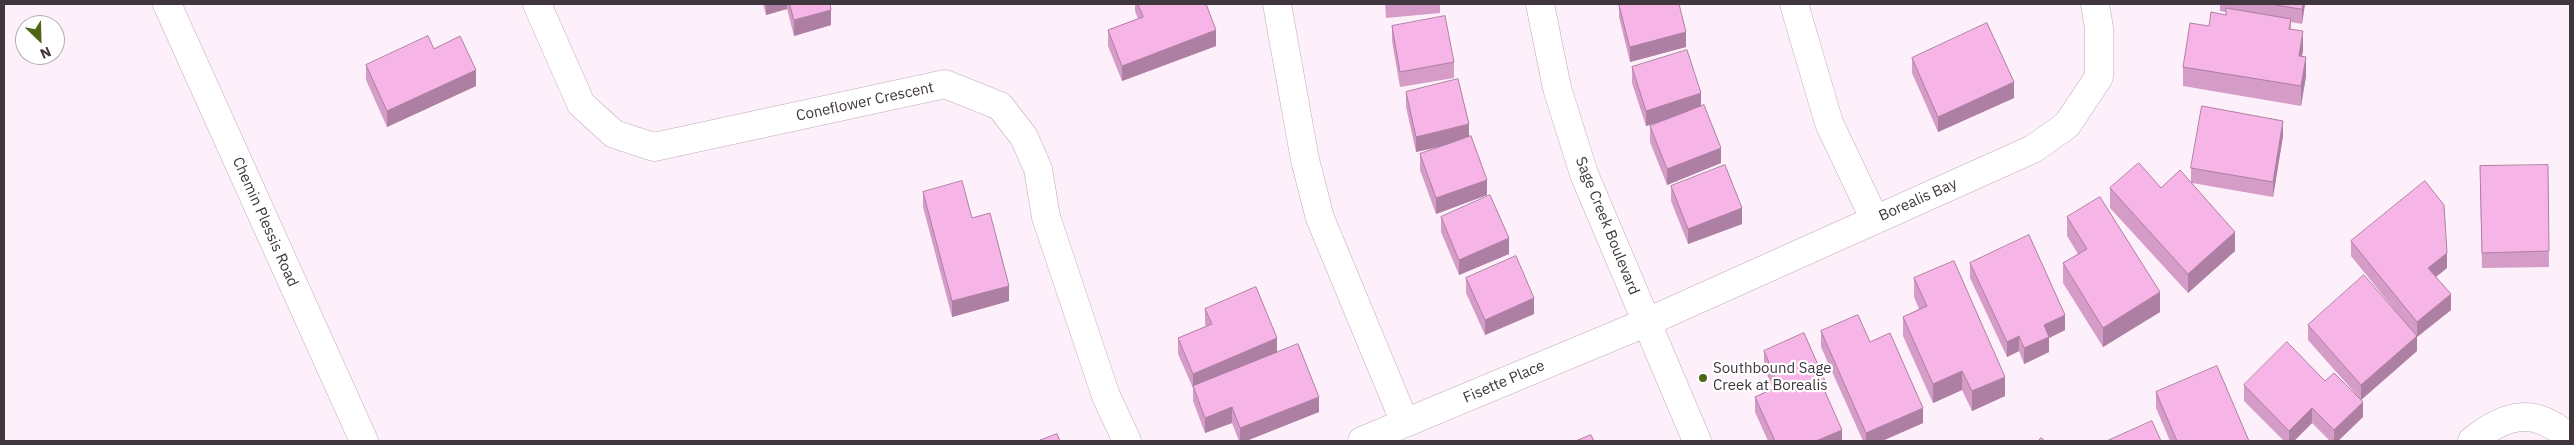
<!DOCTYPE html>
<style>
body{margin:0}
#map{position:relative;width:2574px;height:445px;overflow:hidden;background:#fef0fa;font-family:"IBM Plex Sans",sans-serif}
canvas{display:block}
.frame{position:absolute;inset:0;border:5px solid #3f373d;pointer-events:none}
.north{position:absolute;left:15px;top:15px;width:50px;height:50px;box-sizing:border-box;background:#fff;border:1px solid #b2afb1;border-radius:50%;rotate:156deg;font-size:14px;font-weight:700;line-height:20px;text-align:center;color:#3f373d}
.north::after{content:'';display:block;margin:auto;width:18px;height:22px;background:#4d6616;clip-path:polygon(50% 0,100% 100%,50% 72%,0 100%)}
</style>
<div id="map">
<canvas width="2574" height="445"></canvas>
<div class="frame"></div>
<div class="north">N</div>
</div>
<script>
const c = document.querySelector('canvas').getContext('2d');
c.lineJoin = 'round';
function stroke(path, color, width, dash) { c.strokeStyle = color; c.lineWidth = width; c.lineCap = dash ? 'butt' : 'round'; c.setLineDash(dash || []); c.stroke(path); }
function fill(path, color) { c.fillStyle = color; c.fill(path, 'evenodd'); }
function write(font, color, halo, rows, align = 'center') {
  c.font = font + ' "IBM Plex Sans",sans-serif'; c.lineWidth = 4.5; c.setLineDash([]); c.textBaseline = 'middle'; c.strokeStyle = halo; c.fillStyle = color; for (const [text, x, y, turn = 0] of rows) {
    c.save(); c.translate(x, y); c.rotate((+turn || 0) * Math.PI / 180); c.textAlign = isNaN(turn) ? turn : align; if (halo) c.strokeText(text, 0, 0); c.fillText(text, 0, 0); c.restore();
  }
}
const minor = new Path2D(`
 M167,4L364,441
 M537,4L581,104L614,134L654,147L945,84L1000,106L1024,137L1038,169L1046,217L1106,396L1127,441
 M1277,4L1305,160L1320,218L1405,423
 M1540,4L1557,88L1584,174L1697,441
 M1794,4L1829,123L1875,220
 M1362,441L1645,323L2033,149L2067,125L2099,77V28L2095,4
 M2472,441C2506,413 2536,406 2570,439`);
const wall = new Path2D(`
 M763,4H830L831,25L794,36L787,9L766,15Z
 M1135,4H1206L1216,46L1122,81L1108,46V30L1138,19L1135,11Z
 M1385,4H1440V13L1386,18Z
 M1619,4H1679L1686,47L1630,62L1619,17Z
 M2220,4H2305L2302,24L2291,22V29L2303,50L2302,56L2306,76L2301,106L2183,86V67L2209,26L2226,15V12L2220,11Z
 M1392,26L1454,62V78L1400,87L1392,41Z
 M434,49L476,86L387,127L366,80V65Z
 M1912,58L2014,98L1938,132L1912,73Z
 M1632,67L1701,106L1721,163L1667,185L1650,142V126L1666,120L1646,126L1632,83Z
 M1406,92L1469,137L1487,195L1436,214L1420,170V154L1446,145L1416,152L1406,107Z
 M2283,136L2273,197L2192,183L2235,251L2188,293L2110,208V188H2161L2191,182V168Z
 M2548,165L2549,267L2482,268L2480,182Z
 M1671,186L1742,224L1688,244L1671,201Z
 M923,192L1009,301L952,317L923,207Z
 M1441,217L1509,254L1459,275L1441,232Z
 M2067,217L2160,312L2103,347L2063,283V263L2078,254L2067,236Z
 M2351,241L2447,268L2436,277L2451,310L2417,337V351L2361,400L2308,340V325L2394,309L2351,256Z
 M1970,263L2065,330L2049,338V352L2024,364L2019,351L2007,357L1970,278Z
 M1466,278L1534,314L1485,335L1466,293Z
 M1914,278L2005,396L1972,411L1962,390L1933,403L1903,336V317L1919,309L1914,297Z
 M1205,309L1277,352L1319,412L1246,441H1239L1232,423L1205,433L1193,401V388L1178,354V338L1206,326L1205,325Z
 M1821,331L1870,342L1923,423L1882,441H1863L1821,347Z
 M1764,351L1826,394L1842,441H1768L1755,412V397L1773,389L1764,367Z
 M2325,381L2363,417L2338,441H2330L2312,423L2294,441H2284L2244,401V385Z
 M2156,392L2249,441H2170L2156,408Z`);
const shadedWall = new Path2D(`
 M766,4H787V9L766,15Z
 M2303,4H2305L2302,24V9Z
 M831,10V25L794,36V20Z
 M1216,30V46L1122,81V66Z
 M2303,31V50L2299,75V56Z
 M1686,32V47L1630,62V47Z
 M2306,57V76L2301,106V86Z
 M476,70V86L387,127V111Z
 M2014,82V98L1938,132V117Z
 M1701,93V109L1646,126V111Z
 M2283,121V136L2273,197V182Z
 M1469,124V140L1416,152V137Z
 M1721,148V163L1667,185V169Z
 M1487,180V195L1436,214V198Z
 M1742,208V224L1688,244V229Z
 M2235,232V251L2188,293V274Z
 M1509,238V254L1459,275V260Z
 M2447,253V268L2428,283V268Z
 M1009,286V301L952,317V301Z
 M2160,292V312L2103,347V328Z
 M2451,294V310L2417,337V351L2361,400V385L2417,336V322Z
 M1534,298V314L1485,335V320Z
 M2065,315V330L2049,338V352L2024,364V348L2044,325Z
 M2019,336V351L2007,357V342Z
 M1277,338V353L1193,387V374Z
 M1962,371V390L1933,403V384Z
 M2005,377V396L1972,411V391Z
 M1826,383V398L1822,385Z
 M1319,397V412L1246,441H1240V428Z
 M2363,402V417L2338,441H2334V430Z
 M1232,407V423L1205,433V418Z
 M1923,408V423L1882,441H1866V433Z
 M2312,408V423L2294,441H2289V431Z
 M1842,430V441H1816Z`);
const building = new Path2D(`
 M790,4H830L831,10L794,20Z
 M1138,4H1206L1216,30L1122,66L1108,30L1143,17Z
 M1619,4H1679L1686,32L1630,47Z
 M2271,4H2303L2302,9Z
 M2226,8L2291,19L2289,29L2303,31L2299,56L2306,57L2301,86L2183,67L2190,23L2209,26L2211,12L2226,15Z
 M1445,16L1454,62L1400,72L1392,26Z
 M1987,23L2014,82L1938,117L1912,58Z
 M428,36L434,49L460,36L476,70L387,111L366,65Z
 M1687,50L1701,93L1646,111L1632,67Z
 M1458,79L1469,124L1416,137L1406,92Z
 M1704,105L1721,148L1667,169L1650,126Z
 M2202,106L2283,121L2273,182L2191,168Z
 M1471,136L1487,180L1436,198L1420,154Z
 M2139,163L2161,188L2180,170L2235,232L2188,274L2110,188Z
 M1725,165L1742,208L1688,229L1671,186Z
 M2548,165L2549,251L2482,253L2480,166Z
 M962,181L972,218L990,213L1009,286L952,301L923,192Z
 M2425,181L2444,205L2447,253L2428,268L2451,294L2417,322L2351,241Z
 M1490,195L1509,238L1459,260L1441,217Z
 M2100,197L2160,292L2103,328L2063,263L2087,249L2067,217Z
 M2029,235L2065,315L2044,325L2049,337L2024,348L2019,336L2007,342L1970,263Z
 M1516,256L1534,298L1485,320L1466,278Z
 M1954,261L2005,377L1972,391L1962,371L1933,384L1903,317L1927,306L1914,278Z
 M2364,275L2417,336L2361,385L2308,325Z
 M1256,287L1277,338L1193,374L1178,338L1212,324L1205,309Z
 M1858,315L1870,342L1890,333L1923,408L1866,433L1821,331Z
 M1804,333L1826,383L1822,385L1842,430L1816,441H1775L1755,397L1779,386L1764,351Z
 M2287,342L2325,381L2334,373L2363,402L2334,430L2312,408L2289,431L2244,385Z
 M1298,344L1319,397L1240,428L1232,407L1205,418L1193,386Z
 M2217,366L2249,441H2177L2156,392Z
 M2152,421L2161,441H2107Z
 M1057,434L1060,441H1038Z
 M1591,435L1594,441H1576Z
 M2041,438L2045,441H2039Z`);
const markers = [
 [1703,378,5,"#4d6616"]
];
const streetNames = [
 ["Coneflower Crescent",865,102,-12],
 ["Borealis Bay",1918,200,-24],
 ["Chemin Plessis Road",265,222,66],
 ["Sage Creek Boulevard",1607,226,68],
 ["Fisette Place",1504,382,-23]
];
const poiNames = [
 ["Southbound Sage",1713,369],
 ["Creek at Borealis",1713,386]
];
stroke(minor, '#bfaab9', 29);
stroke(minor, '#fff', 28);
fill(wall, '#d49cc7');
fill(shadedWall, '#ad7fa2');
fill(building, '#f7b5e7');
stroke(building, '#ad7fa2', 1);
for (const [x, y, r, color] of markers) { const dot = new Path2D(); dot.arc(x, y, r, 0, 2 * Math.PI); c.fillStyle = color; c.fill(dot); stroke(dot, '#fff', 2); }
write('15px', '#3f373d', '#fff', streetNames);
write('15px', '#3f373d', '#fff', poiNames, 'left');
</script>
